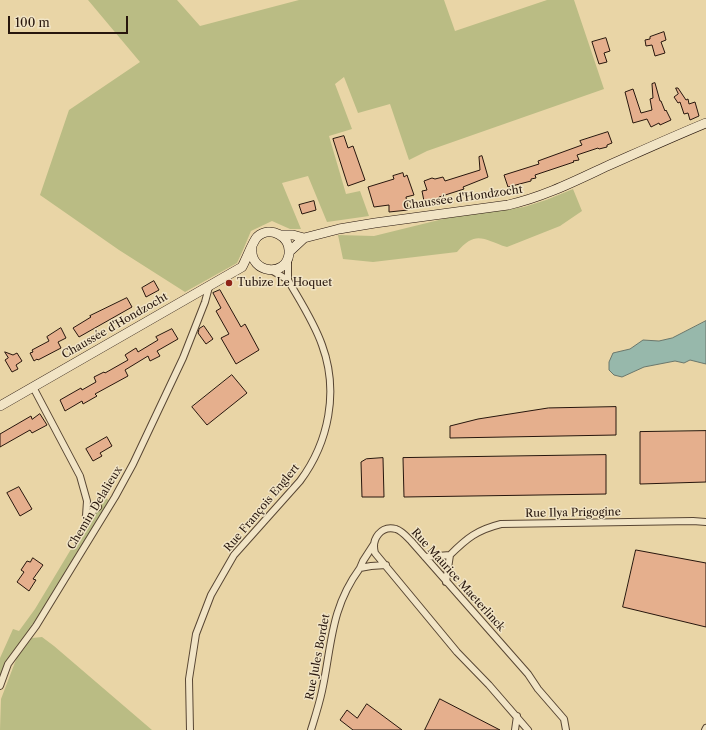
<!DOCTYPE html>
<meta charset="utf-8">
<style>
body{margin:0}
#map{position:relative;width:706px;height:730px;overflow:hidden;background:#e9d5a6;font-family:"Libre Caslon Text",serif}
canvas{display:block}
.scale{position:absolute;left:8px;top:16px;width:120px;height:18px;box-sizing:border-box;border:2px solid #27160d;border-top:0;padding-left:5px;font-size:12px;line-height:14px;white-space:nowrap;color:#27160d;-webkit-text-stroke:3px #f1e4c5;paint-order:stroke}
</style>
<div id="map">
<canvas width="706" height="730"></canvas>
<div class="scale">100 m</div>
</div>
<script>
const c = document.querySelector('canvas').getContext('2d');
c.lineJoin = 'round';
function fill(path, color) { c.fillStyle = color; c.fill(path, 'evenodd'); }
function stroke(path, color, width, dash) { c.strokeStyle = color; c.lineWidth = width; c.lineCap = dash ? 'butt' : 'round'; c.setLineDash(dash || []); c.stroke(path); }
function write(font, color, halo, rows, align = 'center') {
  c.font = font + ' "Libre Caslon Text",serif'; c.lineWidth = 3; c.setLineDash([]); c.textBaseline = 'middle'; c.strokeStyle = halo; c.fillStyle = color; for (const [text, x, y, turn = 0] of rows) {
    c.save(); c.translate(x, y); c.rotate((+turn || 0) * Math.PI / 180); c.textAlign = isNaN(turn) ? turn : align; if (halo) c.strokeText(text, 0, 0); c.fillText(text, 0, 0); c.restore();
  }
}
const green = new Path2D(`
 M88,0H177L200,26L299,0H444L455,31L547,0H574L604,89L427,151L409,160L390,104L358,113L344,77L335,84L352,129L329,136L346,194L360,191L369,216L327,222L308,176L282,183L301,229H290L272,221L251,231L243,250L237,263L185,292L119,250L40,195L69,110L140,62Z
 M573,189L582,211L560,226L507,247C484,240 476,229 457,252L373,262L343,259L338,235L374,236L447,218L524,207L546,200Z
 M103,496L110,501L0,681V658L13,629L19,631L35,609Z
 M42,637L54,646L152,730H0L1,699L17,657L32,638Z`);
const water = new Path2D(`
 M706,321V364L690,360L684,363L675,361L644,367L622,377L614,375L609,370V362L613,353L630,349L643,340L659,341L672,338Z`);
const building = new Path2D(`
 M664,32L666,40L661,42L665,53L655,56L652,45L646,46L645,40L650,39V37Z
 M606,38L610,51L604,53L607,62L599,64L592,42Z
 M655,83L660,101H661L665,111L666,110L671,120L660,125L659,123L651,127L647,119L633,123L625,92L633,89L641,113L652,110L650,99L653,98L652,84Z
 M676,88H678L686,100L688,99L689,104L695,102L699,116L690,120L688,113L684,114L680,102L678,103L674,97L678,94Z
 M608,132L612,143L607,145V147L599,149L598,148L577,155L579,160L573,161L574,162L535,175L536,178L531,179V181L508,187L504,175L539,164L538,161L582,145L580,141Z
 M344,136L348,148L353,146L365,180L348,186L333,139Z
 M482,156L488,177L463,187L464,189L439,197V199L424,201L422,191L427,190L424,181L432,178L435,179L443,177L445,181L480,170L479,157Z
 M403,173L404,177L407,175L414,195L406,197L408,210L389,212V205L374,207L368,187L394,179L393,176Z
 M314,201L316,210L302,214L299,205Z
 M154,281L159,290L146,297L142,288Z
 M220,290L241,327L245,324L259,350L236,364L221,338L229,334L216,311L221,308L213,293Z
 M127,298L132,307L79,337L73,328L91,317L90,316Z
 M204,326L213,339L206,344L198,333L199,329Z
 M61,328L66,338L58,342L61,348L38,360L37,359L34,361L30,353L33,352L32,350L49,341L47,337Z
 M172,329L178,339L157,351L160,356L150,361L148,356L125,370L128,376L95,394L97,396L83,404L82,401L65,411L60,400L81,388L82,390L96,382L94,377L104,372L105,373L128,360L125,355L128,353L136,348L138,352L158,340L156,337Z
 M5,352L13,355L17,353L22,361L16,365L18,369L12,372L5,360L8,358Z
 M232,375L247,393L207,425L192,407Z
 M616,407V435L450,438V426L478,419L548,408Z
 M40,414L47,425L32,433L30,430L0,447V434L31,416L32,419Z
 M706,431V482L640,484V432Z
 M107,437L112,446L100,453L102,456L93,461L86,449Z
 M606,455V494L404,497L403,458Z
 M383,458L384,497H362L361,462L366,459Z
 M19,487L32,509L20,516L7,493Z
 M636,550L706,563V627L623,607Z
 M33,558L43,565L33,579L36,580L29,591L17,582L24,572L21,570L27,561L30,562Z
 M440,699L500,730H425Z
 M367,704L402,730H353L340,720L347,710L357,718Z`);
const street = new Path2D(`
 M271,270L288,280V260
 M33,387L80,476L87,501L86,516
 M86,516L98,507
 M374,544L363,561L360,568L371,566L386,565
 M450,555C467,538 477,530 501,524L693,521L706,522
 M425,557L450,555L446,582
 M0,686L8,664L36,626L115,497L133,464L183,358L205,302L209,287
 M190,730L189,679L196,634L211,595L234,555L300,481C329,442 339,391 322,345C314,322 300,301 288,280
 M311,730C315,717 319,705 322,691C332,645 330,609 360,568
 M515,730L517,716
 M528,730L489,685L457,652L375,553C371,539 381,525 396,529C402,531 406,536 411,541L528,674L538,689L564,719L566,730
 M705,730L706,728`);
const secondary = new Path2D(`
 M281,235H293L304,238
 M289,252L304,238L339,229L375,223L508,205C543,197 573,182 605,167C639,152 672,137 706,123
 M242,267C246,260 253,241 257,237C270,225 291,236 289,254C286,278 250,273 252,249
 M0,406L242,267`);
const markers = [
 [229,283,4,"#8f2418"]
];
const streetNames = [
 ["Chaussée d'Hondzocht",463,198,-8],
 ["Chaussée d'Hondzocht",115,326,-30],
 ["Chemin Delalieux",95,508,-59],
 ["Rue François Englert",262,508,-50],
 ["Rue Ilya Prigogine",573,513,-1],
 ["Rue Maurice Maeterlinck",458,580,48],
 ["Rue Jules Bordet",318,657,-79]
];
const poiNames = [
 ["Tubize Le Hoquet",237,283]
];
fill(green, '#babc84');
fill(water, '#97b8ab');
stroke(water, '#6a776c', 1);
fill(building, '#e5af8d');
stroke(building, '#27160d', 1);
stroke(street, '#584633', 8);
stroke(secondary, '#27160d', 10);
stroke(street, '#f1e4c5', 6);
stroke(secondary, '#f1e4c5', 9);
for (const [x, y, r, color] of markers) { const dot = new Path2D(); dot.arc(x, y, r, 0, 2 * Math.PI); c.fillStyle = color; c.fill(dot); stroke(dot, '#f1e4c5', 1.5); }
write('11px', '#27160d', '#f1e4c5', streetNames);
write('11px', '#27160d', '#f1e4c5', poiNames, 'left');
</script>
